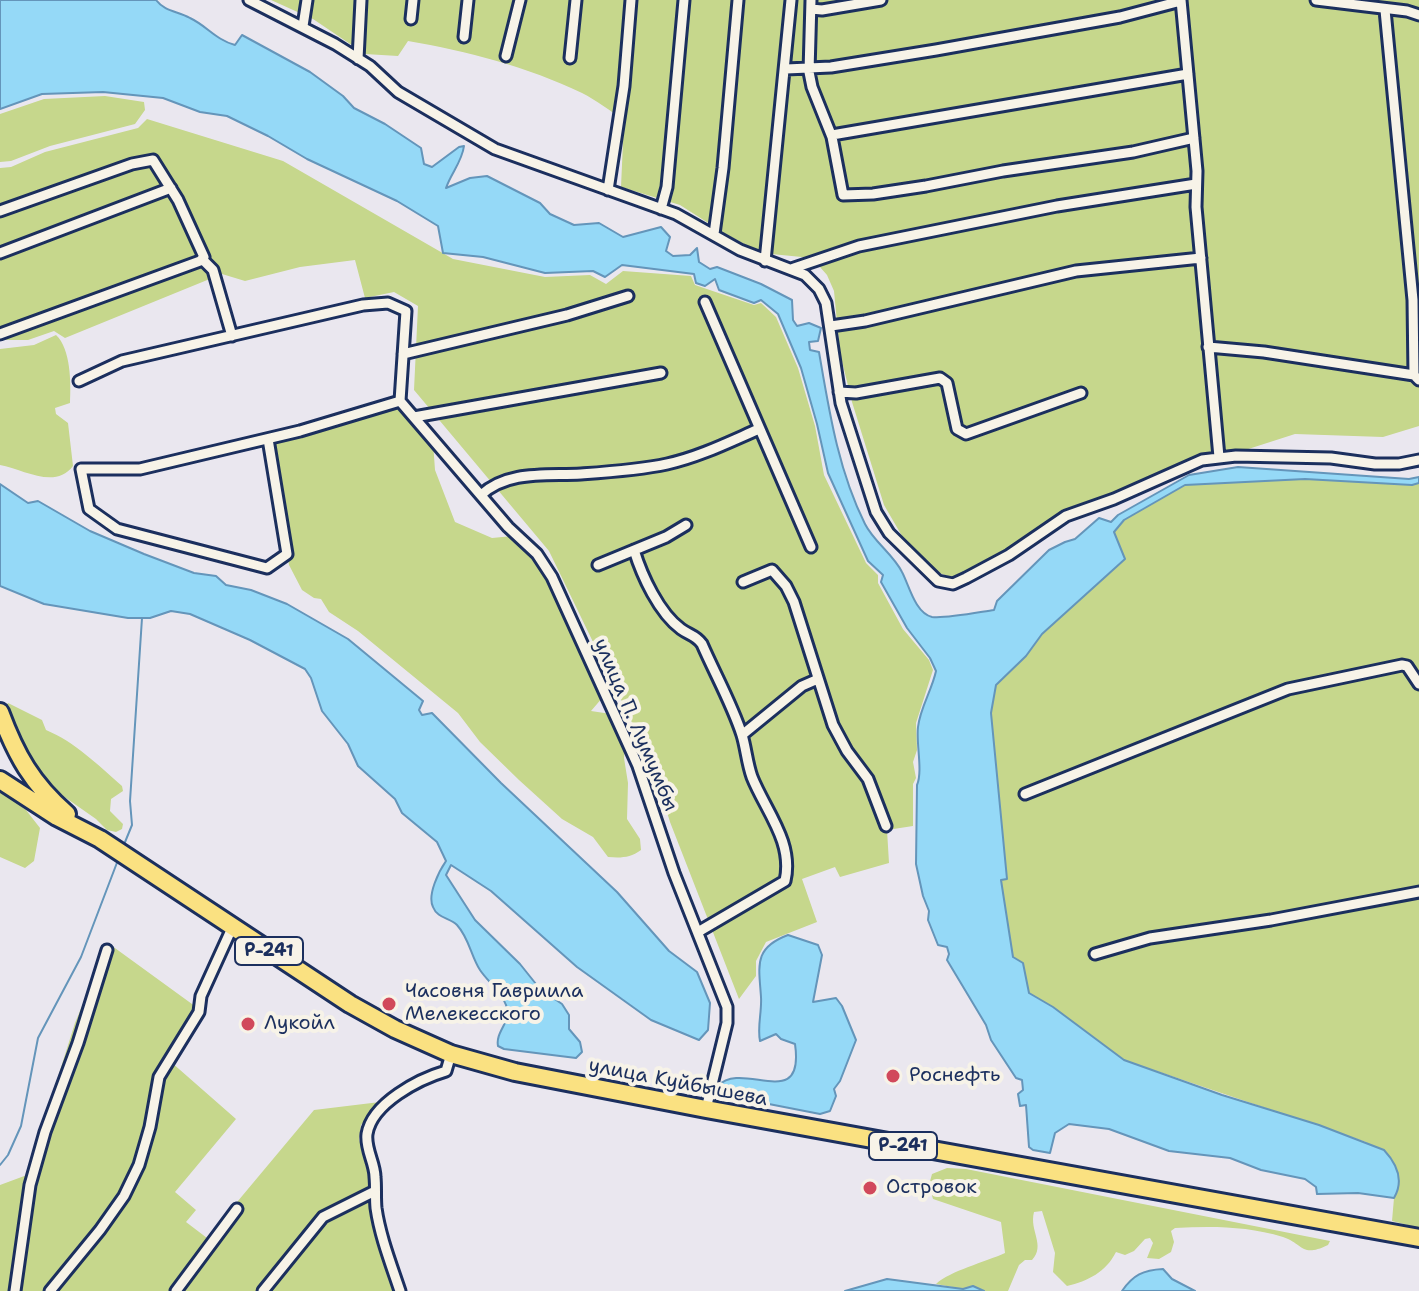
<!DOCTYPE html>
<meta charset="utf-8">
<style>
body{margin:0}
canvas{display:block;background:#eae7ef}
</style>
<canvas width="1419" height="1291"></canvas>
<script>
const c = document.querySelector('canvas').getContext('2d');
c.lineJoin = 'round';
function fill(path, color) { c.fillStyle = color; c.fill(path, 'evenodd'); }
function stroke(path, color, width, dash) { c.strokeStyle = color; c.lineWidth = width; c.lineCap = dash ? 'butt' : 'round'; c.setLineDash(dash || []); c.stroke(path); }
function write(font, color, halo, rows, align = 'center') {
  c.font = font + ' "Shantell Sans",sans-serif'; c.lineWidth = 8; c.setLineDash([]); c.textBaseline = 'middle'; c.strokeStyle = halo; c.fillStyle = color; for (const [text, x, y, turn = 0] of rows) {
    c.save(); c.translate(x, y); c.rotate((+turn || 0) * Math.PI / 180); c.textAlign = isNaN(turn) ? turn : align; if (halo) c.strokeText(text, 0, 0); c.fillText(text, 0, 0); c.restore();
  }
}
const green = new Path2D(`
 M271,0H1419V426L1383,437L1295,434L1239,452L1180,464L1082,506L976,573L951,577L939,573L902,536L884,505L852,402L840,353L834,291L827,275L812,258L761,253L724,233L680,205L621,187L624,120C610,111 596,100 582,93C528,67 467,51 408,41L398,56L365,54L313,19Z
 M105,96L144,102L145,110L135,124L50,146L11,161L0,162V114L44,99Z
 M147,119L283,161L453,259L545,277L590,275L606,284L623,271L691,276L695,285L754,305L761,303L776,317L798,368L815,426L824,475L866,563L878,575V583L903,629L929,660L933,670L916,723L917,750L913,762L916,778L913,784V826L887,830L889,863L840,877L835,867L802,879L817,922L766,942L756,961V976L739,999L670,822L653,766L549,551L414,390L418,306L394,292L365,298L355,260L300,267L245,281L222,274L65,338L54,331L28,340H0V168L11,167L45,152L138,128Z
 M56,335C71,349 71,383 70,403L55,408L56,414L68,423L73,466C55,490 23,469 0,465V349L34,345Z
 M393,408L405,410L433,442L435,470L455,522L492,538L513,536L535,555L550,578L603,697L591,711L611,714L625,744L624,758L628,783L627,819L640,839L641,850C630,858 621,858 608,857L593,837L562,819L519,780L480,742L458,713L358,631L329,612L321,599L314,598L302,590L289,565L271,443Z
 M1305,479L1412,485L1419,483V1228L1392,1221L1394,1198L1398,1190L1366,1142L1124,1060L1053,1007L1029,993L1023,964L1013,957L1000,880L1007,879L991,713L996,685L1026,656L1042,634L1125,559L1113,532L1124,520L1185,485Z
 M8,703L42,720L46,730C75,742 98,765 122,786L123,791L111,799L110,811L123,824L122,829L116,832L107,830L96,819L46,784L27,759L19,729L11,722L5,708Z
 M0,790L26,810L40,828L34,861L25,868L0,857Z
 M108,943L203,1012L171,1062L236,1119L175,1192L196,1210L186,1222L207,1238L314,1110L380,1102L361,1125L359,1139L371,1178L370,1202L375,1230L393,1291H0V1185L27,1175L75,1023Z
 M947,1168L966,1169L1330,1241L1328,1245C1301,1258 1304,1244 1283,1237C1247,1226 1212,1226 1175,1228L1171,1231L1174,1242L1171,1252L1159,1259L1147,1258L1153,1243L1150,1238L1145,1239L1134,1251L1125,1255L1116,1252C1106,1272 1088,1281 1067,1286L1053,1272L1055,1253L1042,1211L1034,1212C1029,1231 1046,1245 1032,1260H1025L1019,1265L1008,1291H984L973,1286L963,1289L936,1284C950,1271 985,1262 1005,1253L1001,1222L933,1199L929,1185L932,1174Z`);
const water = new Path2D(`
 M0,0H156C165,12 178,11 190,18C207,26 216,40 235,45L242,35L310,72L343,96L354,108L385,124L421,148L424,164L432,167L459,147L464,146C462,162 451,173 446,188L470,178L487,176L540,203L550,214L574,225L599,223L623,237L661,227L670,237L666,251L673,256L690,255L697,248L699,262L710,269L717,267L761,284L792,300L793,320L797,326L809,323L821,328L818,341L809,342L810,350L819,352C829,410 838,470 865,524C874,542 893,554 902,572C909,585 915,613 932,617C944,619 980,612 994,610L997,601L1049,550L1065,542L1075,539L1099,518L1111,522L1118,515L1189,475L1238,467L1409,479L1419,477V483L1412,485L1305,479L1185,485L1124,520L1114,532L1125,559L1042,634L1026,656L996,685L991,713L1007,879L1001,880L1013,957L1023,963L1029,993L1053,1007L1124,1060L1222,1095L1319,1125L1384,1150C1397,1164 1404,1181 1394,1198L1358,1193L1317,1194L1316,1187L1305,1179L1261,1170L1230,1158L1169,1151L1109,1129L1069,1124L1055,1133L1050,1153L1033,1150L1029,1147L1026,1105L1020,1106L1018,1094L1023,1090L1022,1080L1016,1078L991,1040L986,1025L947,960L949,954L947,947L938,945L928,920L929,911L923,896L916,864L917,785C923,771 916,744 918,727C920,708 932,690 936,671L930,658L907,628L881,582L883,575L868,561L828,473L817,424L801,368L778,314L761,300L754,303L719,290L715,279L705,286L696,283L694,274L622,265L605,277L593,271L545,273L483,257L443,253L438,226L397,201L307,159L268,136L227,116L200,112L163,98L103,92L42,94L0,109Z
 M0,484L28,503L38,501L90,531L144,554L194,573L216,576L226,585L251,590L287,604L348,639L423,701L419,710L422,715L432,713L501,783L617,892L669,951L697,972L710,1003L708,1030L699,1040L651,1020L577,967L491,891L451,865L446,875L475,920L520,964L540,989L562,1004L569,1015V1029L580,1042L582,1052L576,1058L504,1049L498,1046C495,1031 513,1021 506,1005C501,991 488,982 480,970C471,956 469,938 457,925C450,918 437,918 433,907C427,895 439,871 446,861L437,842L402,813L395,799L358,766L348,744L322,711L311,678L305,669L250,640L190,614L171,611L150,618H128L44,604L0,586Z
 M788,935L818,945L822,955L813,1002L836,998L842,1006L856,1040L840,1081L834,1089L836,1096L830,1111L820,1114L733,1097L718,1086C742,1059 805,1114 795,1044L781,1039L776,1034L760,1041C757,1027 762,1012 761,997C759,966 753,948 788,935Z
 M1163,1269L1172,1279L1195,1291H1122C1133,1275 1143,1270 1163,1269Z
 M887,1279L963,1289L973,1286L984,1291H845Z`);
const stream = new Path2D(`
 M123,847L132,825L130,801L142,618
 M0,1165L8,1155L21,1126L38,1038L81,957L118,860`);
const street = new Path2D(`
 M249,0L335,44L370,66L398,92L495,149L676,214L740,250L805,275L819,289L826,303L841,403L876,512L889,533L938,581L953,584L966,578L1009,555L1066,516L1114,499L1202,460L1236,456L1331,458L1375,464H1399L1419,460
 M811,0L809,72L812,87L832,137L843,195L873,194L926,186L1003,171L1133,152L1194,138
 M1181,0L1197,171L1196,207L1219,457
 M1316,0L1407,11L1419,15
 M811,9L822,10L881,0
 M1385,10L1413,300L1414,375
 M411,19L413,0
 M303,26L307,0
 M464,37L468,0
 M506,56L520,0
 M570,58L576,0
 M358,59L361,0
 M786,69L831,67L936,50L1120,17L1181,1
 M832,135L1188,74
 M608,190L624,86L631,0
 M661,209L667,187L684,0
 M0,211L132,164L153,160L178,200L204,257L200,261L0,334
 M714,234L723,168L738,0
 M0,253L171,188
 M202,259L213,270L232,336
 M765,261L791,0
 M791,269L859,246L1057,206L1196,184
 M705,302L811,547
 M831,326L865,321L1076,271L1201,258
 M1208,347L1264,352L1414,375L1419,380
 M403,354L567,315L628,296
 M79,381L122,361L363,305L388,303L406,311L400,401
 M839,392L856,393L940,378L947,383L957,429L966,434L1081,393
 M414,417L661,373
 M268,439L287,554L267,568L117,529L89,509L81,469H140L300,431L400,401L508,527L537,554L552,577L638,766L674,873L727,1007V1023L706,1109
 M481,495C508,470 547,476 581,474C609,472 639,470 667,464C699,457 729,442 759,429
 M634,550C642,576 659,613 681,629C689,635 696,635 702,644C715,674 732,704 742,735C746,748 747,763 752,777C765,810 794,842 785,881L698,932
 M598,565L666,537L686,525
 M743,582L772,570L786,586L794,602L833,725L847,751L868,779L886,826
 M742,735L802,686L818,679
 M1025,794L1288,689L1402,665L1407,666L1419,684
 M1095,954L1150,938L1271,920L1419,892
 M15,1291L30,1185L45,1132L78,1043L107,950
 M50,1291L100,1230L124,1196L139,1165L150,1127L159,1077L199,1012L201,996L232,928
 M176,1291L237,1209
 M263,1291L323,1217L375,1191
 M400,1291C391,1264 380,1236 376,1208C375,1197 376,1187 375,1177C375,1163 365,1149 367,1134C372,1103 419,1079 446,1071L451,1054`);
const highway = new Path2D(`
 M0,712C16,755 32,784 67,814
 M0,780L57,817L100,839L350,1004L395,1029L451,1054L515,1072L706,1109L1419,1238`);
const markers = [
 [389,1004,8,"#d1495b"],
 [248,1024,8,"#d1495b"],
 [893,1076,8,"#d1495b"],
 [870,1188,8,"#d1495b"]
];
const shields = [
 [269,951,68],
 [903,1146,68]
];
const shieldNames = [
 ["Р-241",269,951],
 ["Р-241",903,1146]
];
const streetNames = [
 ["улица П. Лумумбы",635,725,67],
 ["улица Куйбышева",678,1083,11]
];
const poiNames = [
 ["Часовня Гавриила",405,992],
 ["Мелекесского",405,1015],
 ["Лукойл",264,1024],
 ["Роснефть",909,1076],
 ["Островок",886,1188]
];
fill(green, '#c6d78c');
fill(water, '#95d9f7');
stroke(water, '#6495ba', 2);
stroke(stream, '#6495ba', 2);
stroke(street, '#1b2f5e', 15);
stroke(highway, '#1b2f5e', 22);
stroke(street, '#f7f3e8', 9);
stroke(highway, '#fae181', 16);
for (const [x, y, r, color] of markers) { const dot = new Path2D(); dot.arc(x, y, r, 0, 2 * Math.PI); c.fillStyle = color; c.fill(dot); stroke(dot, '#f7f3e8', 3); }
for (const [x, y, w] of shields) { const box = new Path2D(); box.roundRect(x - w / 2, y - 14, w, 28, 6); c.fillStyle = '#f7f3e8'; c.fill(box); stroke(box, '#1b2f5e', 2); }
write('bold 18px', '#1b2f5e', null, shieldNames);
write('20px', '#1b2f5e', '#f7f3e8', streetNames);
write('20px', '#1b2f5e', '#f7f3e8', poiNames, 'left');
</script>
